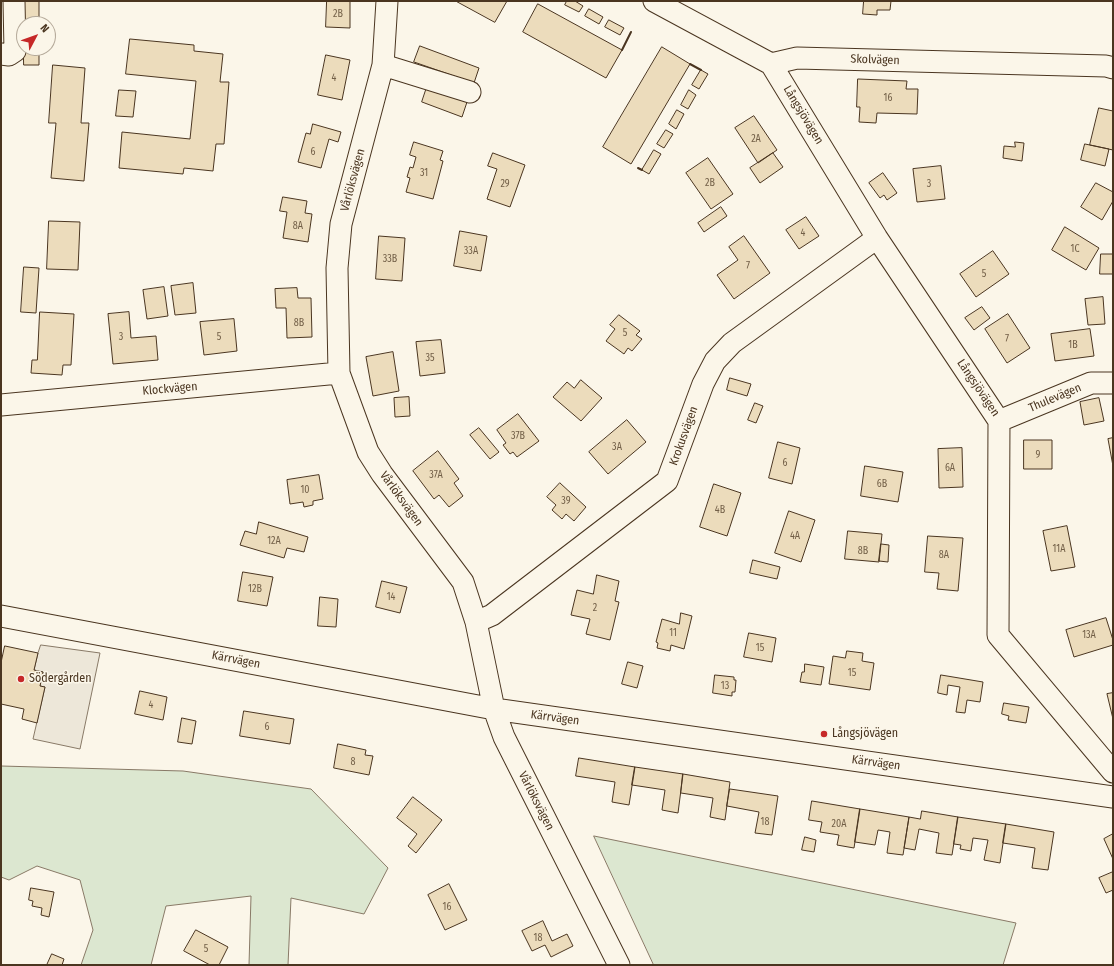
<!DOCTYPE html>
<meta charset="utf-8">
<style>
body{margin:0}
#map{position:relative;width:1114px;height:966px;overflow:hidden;background:#fbf6e9;font-family:"Fira Sans Condensed",sans-serif}
canvas{display:block}
.frame{position:absolute;inset:0;border:2px solid #4a3520;pointer-events:none}
.north{position:absolute;left:16px;top:16px;width:40px;height:40px;box-sizing:border-box;background:#fbf6e9;border:1px solid #b4a999;border-radius:50%;rotate:49deg;font-size:11px;font-weight:700;line-height:16px;text-align:center;color:#4a3520}
.north::after{content:'';display:block;margin:auto;width:14px;height:18px;background:#c62828;clip-path:polygon(50% 0,100% 100%,50% 72%,0 100%)}
</style>
<div id="map">
<canvas width="1114" height="966"></canvas>
<div class="frame"></div>
<div class="north">N</div>
</div>
<script>
const context = document.querySelector('canvas').getContext('2d');
context.lineJoin = 'round';
function fillPath(path, color) {
  context.fillStyle = color;
  context.fill(path, 'evenodd');
}
function trace(path, color, width, dash) {
  context.strokeStyle = color;
  context.lineWidth = width;
  context.lineCap = dash ? 'butt' : 'round';
  context.setLineDash(dash || []);
  context.stroke(path);
}
function write(font, color, halo, rows, align = 'center') {
  context.font = font + ' "Fira Sans Condensed",sans-serif';
  context.lineWidth = 3;
  context.setLineDash([]);
  context.textBaseline = 'middle';
  context.strokeStyle = halo;
  context.fillStyle = color;
  for (const [text, x, y, turn = 0] of rows) {
    context.save();
    context.translate(x, y);
    context.rotate((+turn || 0) * Math.PI / 180);
    context.textAlign = isNaN(turn) ? turn : align;
    if (halo) context.strokeText(text, 0, 0);
    context.fillText(text, 0, 0);
    context.restore();
  }
}
const green = new Path2D(`
 M1,766L183,771L311,789L388,868L364,914L291,898L288,965H249L251,896L166,906L151,965H81L93,930L80,880L37,866L9,880L1,877Z
 M594,836L1016,923L1003,965H654Z`);
const parking = new Path2D(`
 M41,645L100,653L80,749L33,739L45,687L40,686L43,672L34,670L38,653Z`);
const building = new Path2D(`
 M23,1H39V24H24V48H39V65H24Z
 M327,1H350V28L326,27Z
 M456,1H507L495,22Z
 M567,1H575L583,6L579,12L565,5Z
 M864,1H891L890,10H877V15L863,14Z
 M538,4L622,50L606,78L523,32Z
 M589,9L603,17L599,24L585,16Z
 M609,20L624,28L620,35L605,27Z
 M130,39L194,45V51L223,54L220,82H229L224,144H216L213,171L184,168L183,174L119,168L122,132L190,139L196,81L126,74Z
 M420,46L479,68L474,83L414,62Z
 M662,47L690,64L631,164L603,147Z
 M326,55L350,60L342,100L318,95Z
 M53,65L85,68L81,123H89L84,181L51,178L56,123H49Z
 M701,70L708,74L699,89L692,85Z
 M858,79L907,81L906,89H918L917,114L877,113L876,123L859,122L860,107H857Z
 M427,87L467,102L462,117L422,102Z
 M119,90L136,91L133,117L116,116Z
 M689,90L696,95L688,109L681,105Z
 M1099,108L1113,111V150L1090,145Z
 M677,110L684,114L676,129L669,124Z
 M754,116L777,150L758,163L735,128Z
 M313,124L341,132L338,142L329,139L321,168L298,162L306,133L310,134Z
 M666,130L673,134L664,148L657,144Z
 M414,142L443,151L440,160L443,161L433,199L406,192L410,178L407,177L410,167L413,168L416,157L410,155Z
 M1015,142L1024,143L1022,161L1003,158L1004,146L1015,147Z
 M1085,144L1109,149L1105,166L1081,160Z
 M654,150L661,154L649,174L642,170Z
 M493,153L525,165L510,207L487,199L497,169L488,166Z
 M773,153L783,167L760,183L750,168Z
 M708,158L733,194L711,209L686,173Z
 M941,166L945,199L917,202L913,169Z
 M883,173L897,193L887,200L884,195L880,198L869,183Z
 M1096,183L1113,192V201L1102,220L1081,207Z
 M283,197L307,201L305,213L312,214L308,242L283,238L287,212L280,211Z
 M721,207L727,216L704,232L698,223Z
 M806,217L819,236L799,249L786,230Z
 M49,221L80,222L78,270L47,269Z
 M1065,227L1099,248L1086,270L1052,250Z
 M460,231L487,236L481,271L454,266Z
 M379,236L405,238L402,281L376,279Z
 M744,236L770,273L734,299L717,275L738,260L729,247Z
 M993,251L1009,274L976,297L960,274Z
 M1101,254H1113V274H1100Z
 M24,267L39,268L36,313L21,312Z
 M193,283L196,313L175,315L171,286Z
 M164,287L168,316L147,319L143,290Z
 M297,288L298,298H311L312,337L287,338L286,308H276L275,289Z
 M1103,297L1105,324L1088,325L1085,299Z
 M982,307L990,318L974,330L965,318Z
 M40,312L74,314L71,365H63L62,375L31,373L32,360H37Z
 M129,312L131,338L156,336L158,360L113,364L108,314Z
 M1008,314L1030,348L1007,363L985,329Z
 M619,315L640,331L636,335L642,339L632,351L628,348L624,354L606,341L615,329L610,325Z
 M234,319L237,351L204,355L200,322Z
 M1090,329L1094,356L1055,361L1051,334Z
 M441,340L445,373L420,376L416,342Z
 M393,352L399,391L373,396L366,357Z
 M730,378L751,384L747,396L727,390Z
 M581,380L602,398L581,421L553,397L567,382L574,388Z
 M409,397L410,416L395,417L394,398Z
 M1099,398L1104,421L1084,425L1080,402Z
 M755,403L763,406L756,423L748,420Z
 M518,414L539,441L517,457L513,452L510,454L503,445L506,443L497,430Z
 M627,420L646,442L608,474L589,452Z
 M479,428L499,452L490,459L470,435Z
 M1113,438V466L1108,439Z
 M1024,440H1052V469H1024Z
 M778,442L800,448L792,484L769,478Z
 M962,448L963,487L939,488L938,449Z
 M438,451L459,479L454,483L463,496L449,507L439,495L434,499L413,471Z
 M865,466L903,472L898,502L861,496Z
 M319,475L323,499L313,501V505L304,507L303,502L290,504L287,480Z
 M560,483L586,507L574,521L566,514L562,519L552,510L556,505L547,497Z
 M714,484L741,493L727,536L700,527Z
 M789,511L815,520L801,562L775,553Z
 M259,522L308,537L304,552L287,548L284,558L240,545L245,531L256,534Z
 M1067,526L1075,567L1051,571L1043,531Z
 M848,531L882,534L879,562L845,559Z
 M928,536L963,538L958,591L937,589L939,573L925,572Z
 M881,544L889,545L888,562L879,561Z
 M753,560L780,567L777,579L750,573Z
 M243,572L273,577L267,606L238,601Z
 M597,575L619,581L615,601L619,602L610,640L586,634L590,619L571,615L577,590L593,594Z
 M382,581L407,587L400,613L376,607Z
 M320,597L338,599L336,627L318,626Z
 M681,613L692,616L684,649L671,645L670,651L657,648L658,643L656,642L662,619L679,624Z
 M1106,618L1113,640V645L1074,657L1066,630Z
 M749,633L776,638L772,662L744,657Z
 M5,646L38,653L34,670L43,672L40,686L45,687L37,723L22,719L24,709L1,704V663Z
 M847,651L863,653L862,661L874,663L870,690L829,684L833,656L845,658Z
 M628,662L643,666L637,688L622,684Z
 M805,664L824,667L821,685L800,682L802,672H804Z
 M715,675L734,677V680H736L735,692H732V696L713,693Z
 M941,675L983,682L980,702L967,700L965,713L956,712L960,687L948,685L947,695L938,693Z
 M140,691L167,697L163,720L135,714Z
 M1113,693V719L1107,694Z
 M1004,703L1029,707L1026,723L1008,720L1009,716L1002,714Z
 M244,711L294,719L290,744L240,736Z
 M182,718L196,721L192,744L178,742Z
 M338,744L366,750L365,755L373,756L369,775L334,768Z
 M579,758L635,767L629,805L612,802L615,782L576,776Z
 M635,767L683,774L678,813L662,810L665,790L632,785Z
 M683,774L730,782L725,820L710,817L713,798L681,793Z
 M730,789L778,796L772,835L755,833L759,812L727,806Z
 M413,797L442,820L416,853L408,846L417,834L397,818Z
 M812,801L860,809L854,848L837,845L839,835L820,832L822,822L809,820Z
 M860,809L909,817L903,855L887,853L890,832L878,830L875,845L855,842Z
 M922,811L958,817L952,855L936,853L939,833L919,829L915,850L904,848L909,817L920,819Z
 M958,817L1006,824L1000,863L984,860L988,840L973,838L971,851L960,849L961,845L954,844Z
 M1006,824L1054,832L1048,870L1032,868L1035,848L1003,843Z
 M1113,834V859L1104,839Z
 M805,837L816,840L814,852L802,850Z
 M1113,872V890L1106,893L1099,878Z
 M449,884L467,920L445,930L428,895Z
 M31,888L54,892L49,917L41,915L42,908L32,906L33,901L29,900Z
 M543,921L552,941L567,934L573,946L551,957L545,945L532,951L522,931Z
 M196,930L228,947L219,965H210L184,951Z
 M52,954L64,959L62,965H47Z`);
const minor = new Path2D(`
 M387,1L383,65L341,224L337,268L339,373L368,452L382,474L463,582L476,622L494,709L504,737L619,965
 M654,1L771,64L797,58L1106,66L1113,68
 M1,54L9,55L15,51L14,1
 M771,64L877,238L999,421L998,635L1113,772
 M383,65L470,92
 M1,405L339,373
 M999,421L1091,383H1113
 M1,616L494,709L1113,797
 M476,622L492,615L667,481L703,384L715,361L732,343L877,238`);
const wall = new Path2D(`
 M622,50L631,32
 M690,64L701,70
 M638,168L642,170`);
const markers = [
 [21,679,4,"#c62828"],
 [824,734,4,"#c62828"]
];
const numberNames = [
 ["2B",338,14],
 ["4",334,78],
 ["16",888,98],
 ["2A",756,139],
 ["6",313,152],
 ["31",424,173],
 ["2B",710,183],
 ["29",505,184],
 ["3",929,184],
 ["8A",298,226],
 ["4",803,233],
 ["1C",1075,249],
 ["33A",471,251],
 ["33B",390,259],
 ["7",748,266],
 ["5",984,274],
 ["8B",299,323],
 ["5",625,333],
 ["3",121,337],
 ["5",219,337],
 ["7",1007,339],
 ["1B",1073,345],
 ["35",430,358],
 ["37B",518,436],
 ["3A",617,447],
 ["9",1038,455],
 ["6",785,463],
 ["6A",950,468],
 ["37A",436,475],
 ["6B",882,484],
 ["10",305,490],
 ["39",566,501],
 ["4B",720,510],
 ["4A",795,536],
 ["12A",274,541],
 ["11A",1059,549],
 ["8B",863,551],
 ["8A",944,555],
 ["12B",255,589],
 ["14",391,597],
 ["2",595,608],
 ["11",673,633],
 ["13A",1089,635],
 ["15",760,648],
 ["15",852,673],
 ["13",725,686],
 ["4",151,705],
 ["6",267,727],
 ["8",353,762],
 ["18",765,822],
 ["20A",839,824],
 ["16",447,907],
 ["18",538,938],
 ["5",206,949]
];
const streetNames = [
 ["Skolvägen",875,60,2],
 ["Långsjövägen",803,115,59],
 ["Vårlöksvägen",353,180,-75],
 ["Långsjövägen",978,388,56],
 ["Klockvägen",170,389,-5],
 ["Thulevägen",1055,398,-23],
 ["Krokusvägen",684,436,-70],
 ["Vårlöksvägen",401,499,54],
 ["Kärrvägen",236,660,11],
 ["Kärrvägen",555,718,8],
 ["Kärrvägen",876,763,8],
 ["Vårlöksvägen",536,801,63]
];
const poiNames = [
 ["Södergården",29,679],
 ["Långsjövägen",832,734]
];
fillPath(green, '#dce7d0');
trace(green, '#887966', 1);
fillPath(parking, '#ede7d9');
trace(parking, '#887966', 1);
fillPath(building, '#ecdcbc');
trace(building, '#4a3520', 1);
trace(minor, '#4a3520', 23);
trace(minor, '#fbf6e9', 21);
trace(wall, '#4a3520', 2);
for (const [x, y, r, color] of markers) {
  const dot = new Path2D();
  dot.arc(x, y, r, 0, 2 * Math.PI);
  context.fillStyle = color;
  context.fill(dot);
  trace(dot, '#fbf6e9', 1.5);
}
write('10px', '#725f47', null, numberNames);
write('12px', '#4a3520', '#fbf6e9', streetNames);
write('12px', '#4a3520', '#fbf6e9', poiNames, 'left');
</script>
